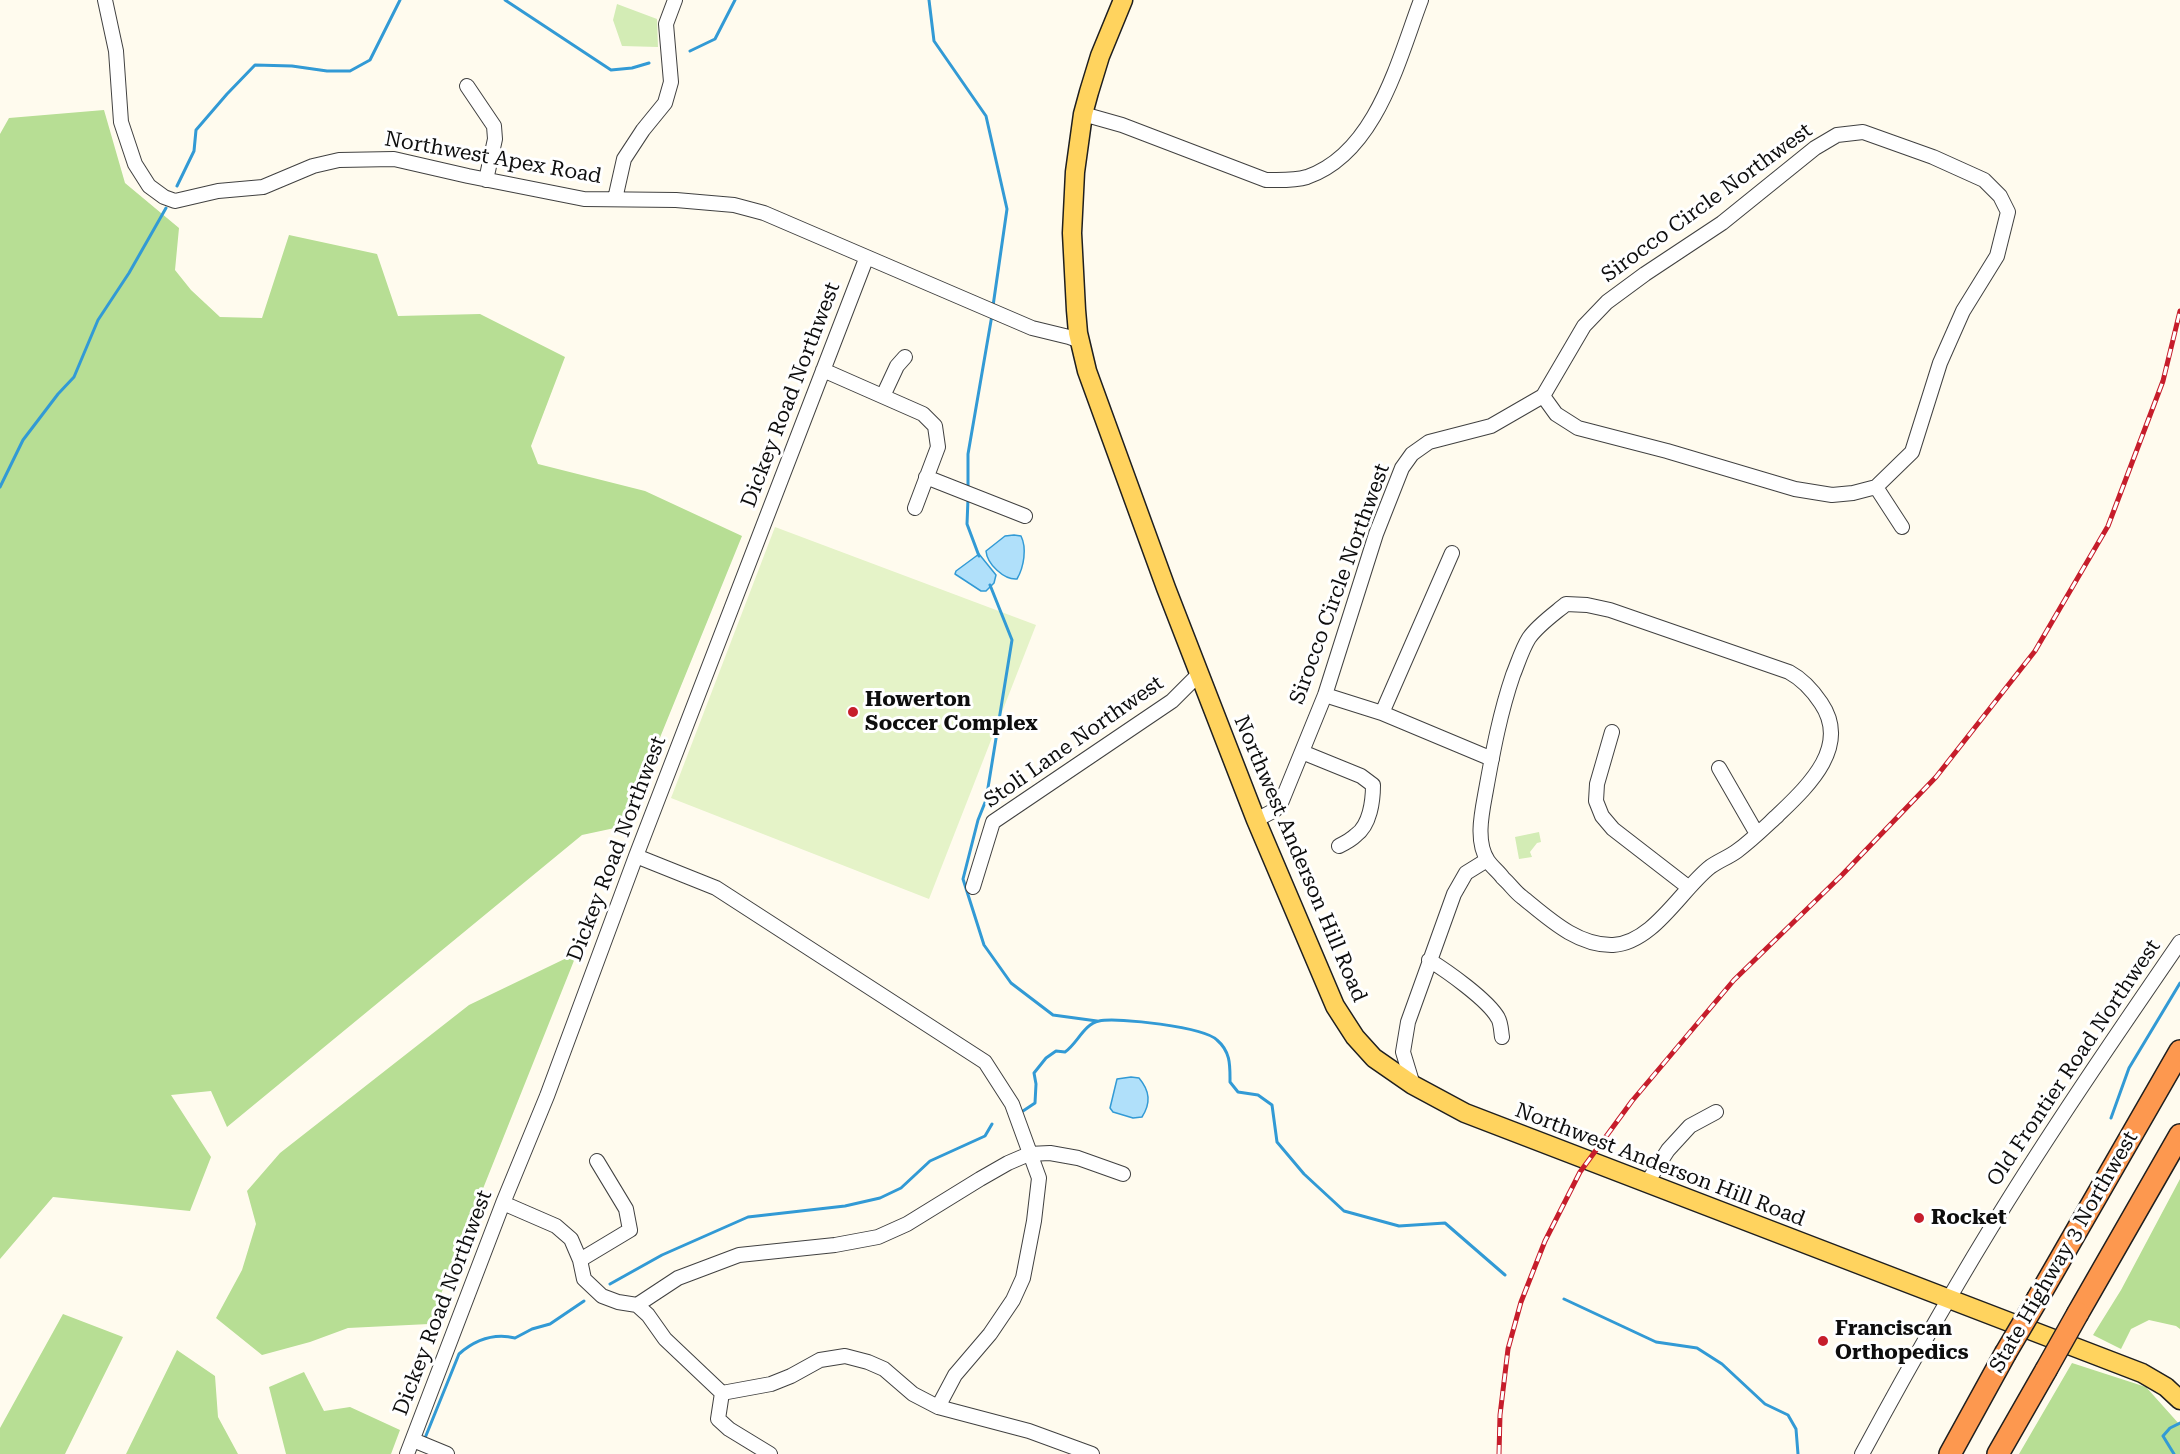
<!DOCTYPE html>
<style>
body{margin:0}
canvas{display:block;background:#fffbee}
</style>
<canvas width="2180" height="1454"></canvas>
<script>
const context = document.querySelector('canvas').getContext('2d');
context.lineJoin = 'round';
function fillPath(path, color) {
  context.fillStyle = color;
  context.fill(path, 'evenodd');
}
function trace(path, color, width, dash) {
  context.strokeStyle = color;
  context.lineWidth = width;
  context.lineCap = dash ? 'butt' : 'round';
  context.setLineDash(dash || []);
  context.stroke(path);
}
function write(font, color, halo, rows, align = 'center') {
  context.font = font + ' "Roboto Serif",serif';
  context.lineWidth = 6;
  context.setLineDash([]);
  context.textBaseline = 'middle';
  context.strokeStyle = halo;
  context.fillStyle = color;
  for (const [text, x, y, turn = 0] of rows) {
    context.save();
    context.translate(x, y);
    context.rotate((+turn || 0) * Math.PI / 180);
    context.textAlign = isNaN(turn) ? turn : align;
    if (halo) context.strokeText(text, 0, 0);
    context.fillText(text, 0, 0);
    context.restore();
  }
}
const green = new Path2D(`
 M617,4L657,19L658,47L622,46L613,20Z
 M1539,832L1541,842L1537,843L1530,852L1532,857L1519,859L1515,837Z`);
const forest = new Path2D(`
 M104,110L125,183L179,228L175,270L191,290L220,317L262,318L289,235L377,254L398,316L480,314L565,357L531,446L538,464L645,491L742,536L624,826L582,835L227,1127L211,1091L171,1095L211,1157L190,1211L53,1197L0,1259V134L9,118Z
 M577,953L429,1324L348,1328L310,1342L262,1355L216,1318L242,1270L256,1224L247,1191L280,1153L469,1005Z
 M2180,1179V1329L2176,1326L2149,1320L2131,1329L2121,1349L2093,1335L2121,1290Z
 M63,1314L123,1337L65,1454H0V1428Z
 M177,1350L215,1376L218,1417L238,1454H126Z
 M2072,1363L2146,1387L2180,1425V1454H2019Z
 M304,1372L324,1411L350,1407L400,1430L391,1454H286L269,1387Z`);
const pitch = new Path2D(`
 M775,527L1036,625L929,899L671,798Z`);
const water = new Path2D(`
 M1014,535L1021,536C1027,548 1024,567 1017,579C1004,580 987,564 986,551L1005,536Z
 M979,554L996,575L994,583L986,591H981L955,574L956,571Z
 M1131,1077L1139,1078C1150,1091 1151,1103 1142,1117L1133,1118L1113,1112L1110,1108L1117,1079Z`);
const stream = new Path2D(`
 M505,0L611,70L632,68L649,63
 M929,0L934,41L986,116L1007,209L993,306
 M690,51L715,39L735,0
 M177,186L194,151L196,130L227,94L255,65L292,66L327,71H350L370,60L400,0
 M0,487L23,440L58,394L74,377L98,320L129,273L166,208
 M968,489V454L992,315
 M968,499L967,524L979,556
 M990,585L1012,640L986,800L978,820L963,879L984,945L1011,983L1053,1015L1097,1021
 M1023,1111L1035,1103L1036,1084L1034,1073L1046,1058L1056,1051L1065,1052C1077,1044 1084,1024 1099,1021C1118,1017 1204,1027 1217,1040C1231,1052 1230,1066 1230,1082L1238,1092L1258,1095L1272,1105L1277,1142L1304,1174L1344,1211L1399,1226L1445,1223L1505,1275
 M2111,1118L2129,1068L2180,983
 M610,1284L662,1255L748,1217L845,1206L880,1198L901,1188L930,1161L985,1136L992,1124
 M1564,1299L1656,1342L1697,1348L1722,1364L1765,1404L1788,1415L1796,1429L1798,1454
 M425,1438L459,1354C475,1340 494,1333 515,1338L532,1329L550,1324L584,1301
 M2174,1454L2163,1436L2170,1428L2180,1423`);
const minor = new Path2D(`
 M105,0L116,51L121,122L135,164L149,186L164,197L175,201L218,191L263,187L313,166L339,160L394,159L468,176L584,199L676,200L734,205L764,213L1032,328L1069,337L1080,341
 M467,86L494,126L495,139L486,180
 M1083,114L1122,125L1266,180C1279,180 1294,181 1307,177C1376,153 1398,61 1421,0
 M615,199L624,159L643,130L665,103L671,82L666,24L675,0
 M823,370L923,414L935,426L938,447L915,508
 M883,396L897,366L905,357
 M926,477L1025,516
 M1876,487L1902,527
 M1566,604L1587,605L1610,610L1789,672C1802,679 1813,691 1821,703C1851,747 1807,787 1778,815C1765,827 1752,840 1737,851C1729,857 1718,861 1710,867C1681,890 1653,943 1613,945C1577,946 1548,918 1522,897C1515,892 1510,884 1503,878C1499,872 1492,867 1488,861C1475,841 1482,812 1486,790C1493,751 1500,713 1513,675C1518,663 1522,649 1529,638C1538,625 1554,614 1566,604Z
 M1325,695L1382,713L1492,759
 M1382,713L1452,553
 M1612,732L1597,784L1596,801L1602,816L1613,829L1688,887
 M1302,752L1361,776L1373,785C1373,801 1370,825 1356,835C1351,840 1345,843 1339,846
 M1719,768L1757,834
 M1256,820L1275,810L1281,803L1325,695L1376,534L1402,468L1412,454L1429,442L1491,426L1543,396L1584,326L1607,302L1645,274L1722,223L1815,148L1837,135L1863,132L1933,157L1984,180L2000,196L2008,212L1997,256L1963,311L1940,363L1912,452L1876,487L1853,493L1832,495L1795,489L1667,451L1578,428L1556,414L1543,396
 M636,856L716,888L985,1062L1012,1104L1039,1178L1034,1221L1023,1278L1013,1300L990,1334L955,1375L938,1407
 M973,887L993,822L1172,701L1200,673
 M1429,960C1447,971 1488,1000 1498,1018C1501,1023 1501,1031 1502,1037
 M1413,1085L1403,1052L1408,1022L1454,894L1466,873L1487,860
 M1646,1184L1668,1150L1690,1126L1716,1112
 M503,1203L556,1226L571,1239L580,1260L584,1279L602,1296L618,1302L637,1305L648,1315L665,1339L722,1393L771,1384L791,1376L820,1360L845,1356L868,1362L884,1369L913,1394L938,1407L1029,1431L1092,1454
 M580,1260L630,1230L626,1209L597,1161
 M637,1305L678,1278L739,1255L835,1245L878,1237L907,1224L980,1179L1008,1163L1029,1154L1050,1153L1078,1158L1123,1174
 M722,1393L718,1419L729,1429L770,1454
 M413,1440L447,1454
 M407,1454L503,1203L547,1096L636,856L866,259
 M1862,1454C1908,1369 1955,1285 2007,1202C2062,1114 2121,1028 2180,942`);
const major = new Path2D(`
 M1123,0L1100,56L1089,92L1083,114L1075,172L1072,233L1076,310L1078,333L1087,371L1166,588L1256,820L1335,1006L1355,1037L1374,1058L1413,1085L1465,1113L2142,1373L2166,1387L2180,1400`);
const highway = new Path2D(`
 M2038,1298L2180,1051
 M2078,1313L2180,1135
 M1950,1454L2005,1354
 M1998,1454L2046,1370`);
const rail = new Path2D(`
 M1499,1454L1500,1415L1508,1349L1521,1302L1545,1241L1580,1172L1632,1101L1734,980L1841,876L1936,777L2035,651L2108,526L2163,381L2180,311`);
const highwayBridge = new Path2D(`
 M2005,1354L2038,1298
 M2046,1370L2078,1313`);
const markers = [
 [853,712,6,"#c61d2b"],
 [1919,1218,6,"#c61d2b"],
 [1823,1341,6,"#c61d2b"]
];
const streetNames = [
 ["Northwest Apex Road",493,158,10],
 ["Sirocco Circle Northwest",1707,203,-36],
 ["Dickey Road Northwest",791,395,-69],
 ["Sirocco Circle Northwest",1340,584,-70],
 ["Stoli Lane Northwest",1074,742,-35],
 ["Dickey Road Northwest",617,849,-69],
 ["Northwest Anderson Hill Road",1300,859,67],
 ["Old Frontier Road Northwest",2074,1063,-56],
 ["Northwest Anderson Hill Road",1660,1165,21],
 ["State Highway 3 Northwest",2064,1252,-60],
 ["Dickey Road Northwest",443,1303,-69]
];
const poiNames = [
 ["Howerton",865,700],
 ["Soccer Complex",865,724],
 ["Rocket",1931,1218],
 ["Franciscan",1835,1329],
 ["Orthopedics",1835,1353]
];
fillPath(green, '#d3ecb5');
fillPath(forest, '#b7de94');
fillPath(pitch, '#e5f3c8');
fillPath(water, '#b0e0fa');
trace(water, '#329ad5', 1.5);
trace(stream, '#329ad5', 3);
trace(minor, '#414141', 16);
trace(major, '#1f1f1f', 21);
trace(highway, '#1f1f1f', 24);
trace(minor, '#fff', 14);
trace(major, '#ffd35e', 18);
trace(highway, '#fd984f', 21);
trace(rail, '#c61d2b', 5);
trace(rail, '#fff', 3, [9]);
trace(highwayBridge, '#1f1f1f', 24, []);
trace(highwayBridge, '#fd984f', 21);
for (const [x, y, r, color] of markers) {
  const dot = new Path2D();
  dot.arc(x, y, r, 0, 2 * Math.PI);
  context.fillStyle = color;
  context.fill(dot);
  trace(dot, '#fff', 2);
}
write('21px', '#0e0e0e', '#fff', streetNames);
write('bold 21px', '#0e0e0e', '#fff', poiNames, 'left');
</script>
